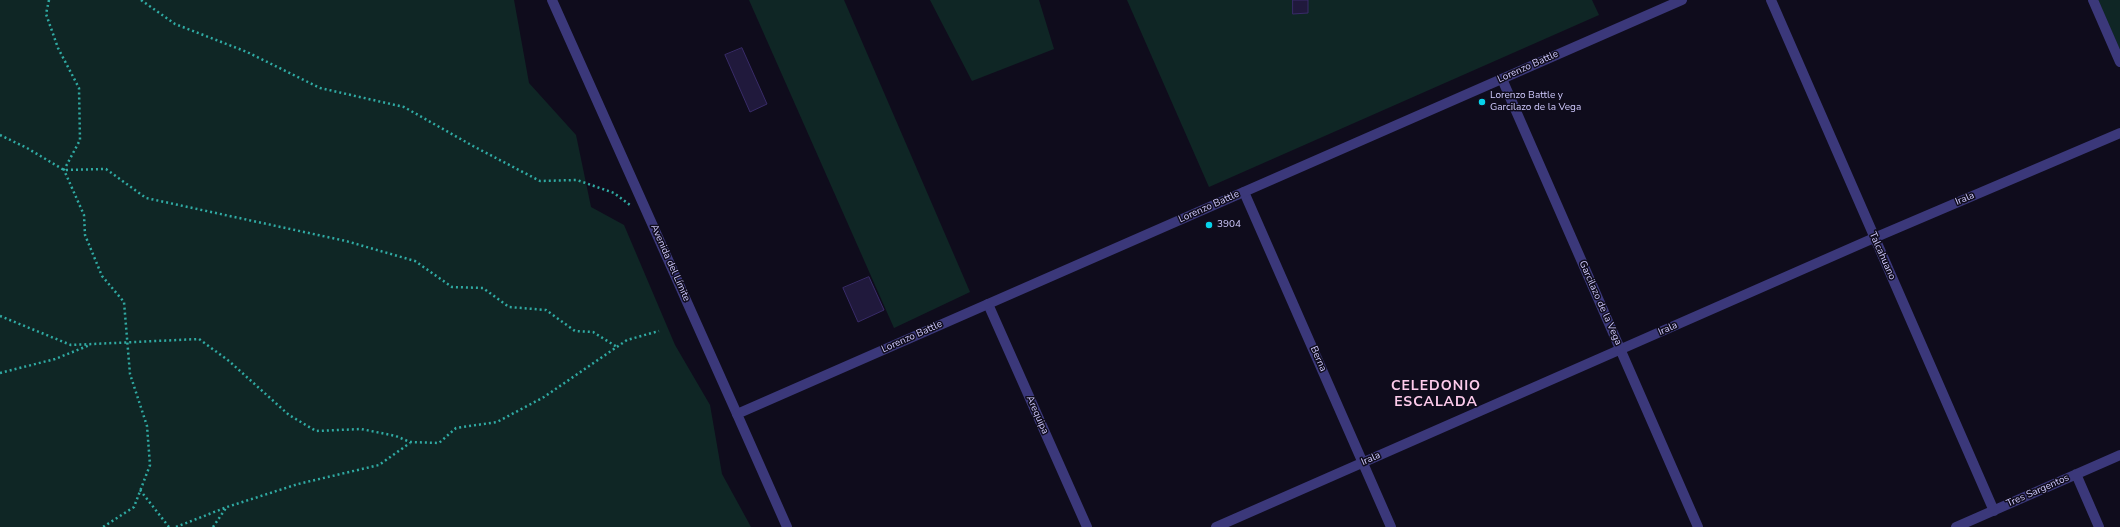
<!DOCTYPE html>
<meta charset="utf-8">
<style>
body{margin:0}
canvas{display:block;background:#0f0c1c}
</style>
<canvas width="2120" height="527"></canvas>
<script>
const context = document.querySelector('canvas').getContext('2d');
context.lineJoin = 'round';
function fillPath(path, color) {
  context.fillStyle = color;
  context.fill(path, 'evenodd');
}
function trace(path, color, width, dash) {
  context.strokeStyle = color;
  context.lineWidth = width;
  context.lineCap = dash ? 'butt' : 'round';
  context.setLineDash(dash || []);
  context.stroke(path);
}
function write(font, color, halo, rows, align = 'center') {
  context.font = font + ' "Nunito Sans",sans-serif';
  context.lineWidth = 3;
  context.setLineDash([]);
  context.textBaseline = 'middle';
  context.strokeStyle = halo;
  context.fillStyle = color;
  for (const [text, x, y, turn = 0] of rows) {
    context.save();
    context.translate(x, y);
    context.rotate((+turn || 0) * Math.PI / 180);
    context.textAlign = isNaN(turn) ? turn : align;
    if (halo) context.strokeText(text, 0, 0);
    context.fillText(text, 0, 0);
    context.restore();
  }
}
const green = new Path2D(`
 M0,0H514L529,83L576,135L591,207L624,225L675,345L710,405L722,474L751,527H0Z
 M749,0H844L970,292L894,328Z
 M930,0H1039L1054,49L972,81Z
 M1127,0H1592L1599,15L1209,187Z
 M2098,0H2120V50Z`);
const building = new Path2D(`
 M1293,0H1308V13L1293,14Z
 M742,48L767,104L750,112L725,55Z
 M869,277L884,310L858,322L843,288Z`);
const path = new Path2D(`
 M49,0L46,14L58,48L79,88L80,140L64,170L84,215L85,235L102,276L124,302L130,374L147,426L150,465L134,507L103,527
 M141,0L175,24L247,52L320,88L404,107L473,146L540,181L577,180L614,193L630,205
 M0,135L27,148L64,170L106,169L146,198L346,241L415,261L452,287L483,288L509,307L546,310L575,331L593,332L617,347
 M0,316L71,345L199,339L229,361L289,415L316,431L361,429L396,436L410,442L439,443L456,428L497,422L544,397L627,340L659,331
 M0,373L55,359L90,345
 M140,490L169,527
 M176,527L227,507L298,484L379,465L410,443
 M213,527L226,508`);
const minor = new Path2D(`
 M552,0L737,414
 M1771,0L1994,511
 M1502,79L1698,527
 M1244,192L1391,527
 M988,304L1087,527
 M2076,474L2099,527
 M1216,527L1874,238L2120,133
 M1956,527L2120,455`);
const tertiary = new Path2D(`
 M2093,0L2120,62
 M787,527L737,414L1682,0`);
const markers = [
 [1482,102,4,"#07d3eb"],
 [1209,225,4,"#07d3eb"]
];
const streetNames = [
 ["Lorenzo Battle",1528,67,-24],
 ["Irala",1965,199,-23],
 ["Lorenzo Battle",1209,207,-24],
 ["Talcahuano",1882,256,66],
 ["Avenida del Límite",670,263,66],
 ["Garcilazo de la Vega",1600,303,66],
 ["Irala",1668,329,-24],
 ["Lorenzo Battle",912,337,-24],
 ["Berna",1318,359,66],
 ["Arequipa",1037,415,66],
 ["Irala",1371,459,-24],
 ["Tres Sargentos",2038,491,-24]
];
const poiNames = [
 ["Lorenzo Battle y",1490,96],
 ["Garcilazo de la Vega",1490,108],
 ["3904",1217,225]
];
const districtNames = [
 ["CELEDONIO",1436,387],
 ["ESCALADA",1436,403]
];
fillPath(green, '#0f2625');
fillPath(building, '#20193c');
trace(building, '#382b68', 1);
trace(path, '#30aaa3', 2.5, [2, 3]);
trace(minor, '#3b387a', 10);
trace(tertiary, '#3b387a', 10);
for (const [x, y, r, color] of markers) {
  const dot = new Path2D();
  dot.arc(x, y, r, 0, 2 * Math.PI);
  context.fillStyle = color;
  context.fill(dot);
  trace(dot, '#0f0c1c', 1.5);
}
write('10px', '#cfc9fd', '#0f0c1c', streetNames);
write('10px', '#cfc9fd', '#0f0c1c', poiNames, 'left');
context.letterSpacing = '1px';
write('bold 14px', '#fdcbeb', '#0f0c1c', districtNames);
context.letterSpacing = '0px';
</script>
